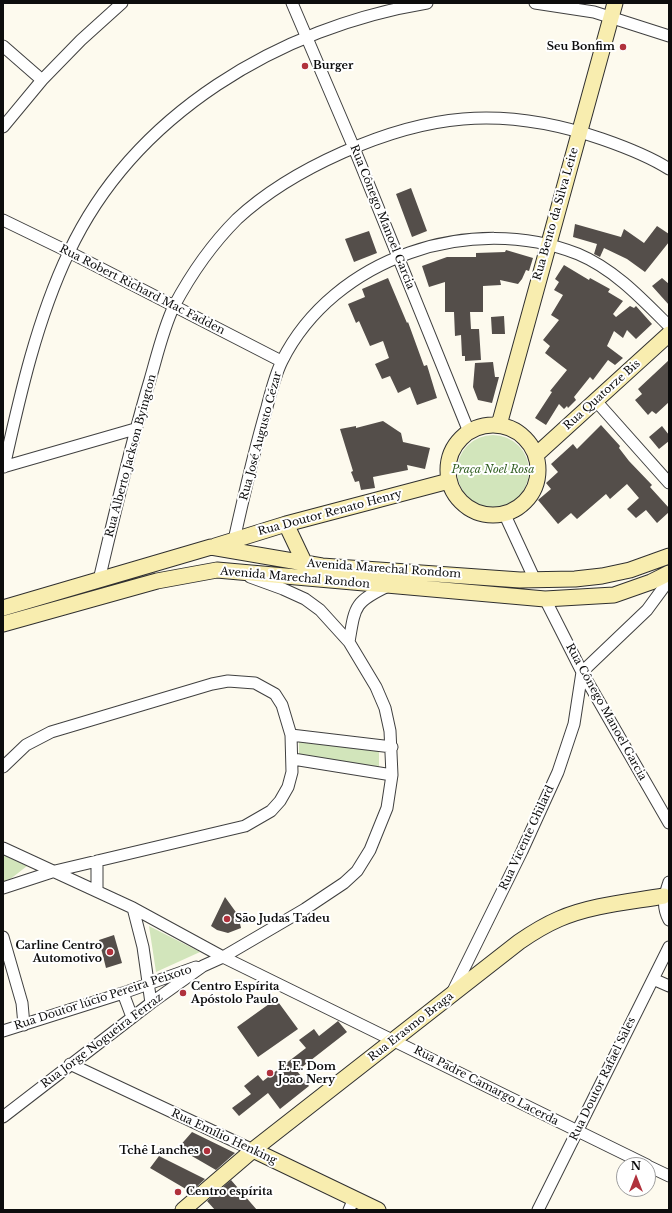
<!DOCTYPE html>
<meta charset="utf-8">
<style>
body{margin:0}
#map{position:relative;width:672px;height:1213px;overflow:hidden;background:#fdfaee;font-family:"Libre Baskerville",serif}
canvas{display:block}
.frame{position:absolute;inset:0;border:4px solid #0d0d0d;pointer-events:none}
.north{position:absolute;left:616px;top:1157px;width:40px;height:40px;box-sizing:border-box;background:#fff;border:1px solid #9e9e9e;border-radius:50%;rotate:0deg;font-size:11px;font-weight:700;line-height:16px;text-align:center;color:#0d0d0d}
.north::after{content:'';display:block;margin:auto;width:14px;height:18px;background:#b0313c;clip-path:polygon(50% 0,100% 100%,50% 72%,0 100%)}
</style>
<div id="map">
<canvas width="672" height="1213"></canvas>
<div class="frame"></div>
<div class="north">N</div>
</div>
<script>
const context = document.querySelector('canvas').getContext('2d');
context.lineJoin = 'round';
function fillPath(path, color) {
  context.fillStyle = color;
  context.fill(path, 'evenodd');
}
function trace(path, color, width, dash) {
  context.strokeStyle = color;
  context.lineWidth = width;
  context.lineCap = dash ? 'butt' : 'round';
  context.setLineDash(dash || []);
  context.stroke(path);
}
function write(font, color, halo, rows, align = 'center') {
  context.font = font + ' "Libre Baskerville",serif';
  context.lineWidth = 4;
  context.setLineDash([]);
  context.textBaseline = 'middle';
  context.strokeStyle = halo;
  context.fillStyle = color;
  for (const [text, x, y, turn = 0] of rows) {
    context.save();
    context.translate(x, y);
    context.rotate((+turn || 0) * Math.PI / 180);
    context.textAlign = isNaN(turn) ? turn : align;
    if (halo) context.strokeText(text, 0, 0);
    context.fillText(text, 0, 0);
    context.restore();
  }
}
const green = new Path2D(`
 M457 471a36 36 0 1 1 72 0a36 36 0 1 1-72 0Z
 M299,737L379,747V769L299,757Z
 M3,855L27,866L4,884L3,883Z
 M149,926L200,952L156,972Z`);
const building = new Path2D(`
 M411,188L427,231L412,237L396,194Z
 M575,224L621,237L624,229L644,243L657,226L669,234V242L645,272L627,259L604,248L600,257L594,254L597,244L573,237Z
 M369,231L377,253L354,262L345,239Z
 M506,250L533,258L529,271L526,270L522,279L518,284L500,280L501,285L483,286V312H470L471,329H479L481,360L465,361V356H462L461,335L455,336L454,312H445V282L429,287L422,266L447,257H476V253L505,252Z
 M564,265L589,280L590,278L610,289L608,292L623,301L613,314L616,317L630,306L634,308L636,306L652,324L636,339L627,330L623,338L614,331L607,346L623,358L615,365L608,360L593,380L590,377L574,397L576,400L568,408L567,406L564,409L559,404L546,425L535,418L552,392L550,391L567,370L545,353L550,346L543,340L559,320L551,315L563,295L554,290L559,282L555,279Z
 M388,278L407,323L408,322L424,366L427,365L437,398L417,405L410,387L398,393L390,376L382,379L375,364L389,358L383,341L370,346L359,321L356,323L348,304L365,297L362,289Z
 M662,278L669,284V305L652,286Z
 M504,316L505,334H492L491,317Z
 M669,360V402L656,414L652,411L648,415L635,400L642,394L638,389Z
 M493,362L495,377H499L492,403L478,400L473,387L475,363Z
 M383,421L401,433L403,442L430,448L425,469L407,465L408,470L373,477L375,488L361,490L359,481L355,482L351,472L353,471L340,429L356,426V428Z
 M601,425L620,446L619,448L629,461L652,485L650,487L669,508V512L657,523L646,510L636,518L627,509L639,498L627,484L610,499L606,494L577,519L571,513L558,524L538,500L551,489L546,483L558,472L551,464L573,444L577,449Z
 M662,426L669,435V441L659,449L649,437Z
 M225,897L238,915L241,928L228,933L217,930L211,926Z
 M114,935L122,963L106,968L99,940Z
 M276,999L298,1029L258,1057L237,1027Z
 M338,1021L347,1032L297,1071L309,1086L280,1109L268,1093L239,1116L232,1108L251,1094L244,1086L258,1075L263,1081L306,1048L299,1040L314,1029L319,1036Z
 M192,1132L235,1153L216,1170L178,1148Z
 M159,1156L205,1179L191,1192L150,1168Z
 M231,1180L257,1210H215L207,1201Z`);
const street = new Path2D(`
 M292,3L354,148L469,432
 M535,3L594,12L669,36
 M3,46L42,80
 M3,127L42,80L81,40L122,3
 M3,220L69,252L281,361
 M596,401L669,483
 M3,467L135,429
 M4,467C20,395 37,319 69,252C134,114 280,27 427,3
 M504,513L535,580
 M234,540C244,495 254,451 267,407C271,392 275,375 282,361C334,257 472,212 578,254C614,269 642,299 669,326
 M99,580C115,513 130,446 150,380C157,356 163,329 174,306C190,276 213,243 237,219C291,169 389,125 463,119C510,115 558,124 602,139C625,147 649,156 669,169
 M545,599L582,672L669,823
 M349,642C355,606 354,602 388,586
 M291,735L392,747
 M293,759L392,775
 M3,767L26,745L51,732L212,684L228,681L255,683L275,694L282,705L291,735L292,772L288,787L280,801L271,811L245,826L55,871L3,888
 M3,848L133,908L223,957L647,1165
 M97,861V891
 M669,882C664,896 662,907 669,920
 M133,908L143,947L151,1003
 M3,937L22,1003L24,1025
 M653,979L669,986
 M123,993L132,1017
 M452,993L522,851L558,772L574,724L582,672L647,610L669,580
 M3,1031L123,993L196,967
 M70,1064L253,1150
 M3,1117L151,1003L203,966L223,957L305,909L344,883L357,871L370,850L387,808L392,775L390,731L385,708L376,687L349,642L320,610L305,599L283,589L250,577
 M648,1166L669,1176
 M349,1210L354,1198
 M538,1210L669,947`);
const secondary = new Path2D(`
 M499,425L615,3
 M448 470a45 45 0 1 1 90 0a45 45 0 1 1-90 0Z
 M536,455L669,334
 M286,524L305,564
 M215,546L286,524L449,481
 M3,608L211,547L322,566L520,580L575,579L602,576L630,570L669,556
 M3,624L157,581L217,570L545,599L614,595L651,582L669,573
 M253,1150L378,1210
 M183,1210L253,1150L519,942C532,933 545,925 559,919C591,905 629,902 664,896`);
const markers = [
 [623,47,4,"#b0313c"],
 [305,66,4,"#b0313c"],
 [227,919,4,"#b0313c"],
 [110,952,4,"#b0313c"],
 [183,993,4,"#b0313c"],
 [270,1073,4,"#b0313c"],
 [207,1151,4,"#b0313c"],
 [178,1192,4,"#b0313c"]
];
const poiNames = [
 ["Seu Bonfim",615,47,"right"],
 ["Burger",313,66],
 ["São Judas Tadeu",235,919],
 ["Carline Centro",102,946,"right"],
 ["Automotivo",102,959,"right"],
 ["Centro Espírita",191,987],
 ["Apóstolo Paulo",191,1000],
 ["E. E. Dom",278,1067],
 ["Joao Nery",278,1080],
 ["Tchê Lanches",199,1151,"right"],
 ["Centro espírita",186,1192]
];
const streetNames = [
 ["Rua Bento da Silva Leite",556,214,-74],
 ["Rua Cônego Manoel Garcia",382,217,68],
 ["Rua Robert Richard Mac Fadden",142,290,27],
 ["Rua Quatorze Bis",602,395,-42],
 ["Rua José Augusto Cézar",261,436,-75],
 ["Rua Alberto Jackson Byington",131,456,-75],
 ["Rua Doutor Renato Henry",330,513,-15],
 ["Avenida Marechal Rondom",384,569,4],
 ["Avenida Marechal Rondon",295,578,5],
 ["Rua Cônego Manoel Garcia",606,712,61],
 ["Rua Vicente Ghilard",527,838,-65],
 ["Rua Doutor lúcio Pereira Peixoto",103,998,-18],
 ["Rua Erasmo Braga",411,1027,-38],
 ["Rua Jorge Nogueira Ferraz",102,1041,-37],
 ["Rua Doutor Rafael Sales",603,1079,-64],
 ["Rua Padre Camargo Lacerda",486,1086,27],
 ["Rua Emílio Henking",224,1137,25]
];
const parkNames = [
 ["Praça Noel Rosa",493,470]
];
fillPath(green, '#d2e5bb');
fillPath(building, '#544e4a');
trace(street, '#404040', 13);
trace(secondary, '#2f2f2f', 17);
trace(street, '#fff', 11);
trace(secondary, '#f8edaf', 15);
for (const [x, y, r, color] of markers) {
  const dot = new Path2D();
  dot.arc(x, y, r, 0, 2 * Math.PI);
  context.fillStyle = color;
  context.fill(dot);
  trace(dot, '#fff', 1.5);
}
write('bold 11px', '#0d0d0d', '#fff', poiNames, 'left');
write('11px', '#0d0d0d', '#fff', streetNames);
write('italic 11px', '#325f23', '#fff', parkNames);
</script>
